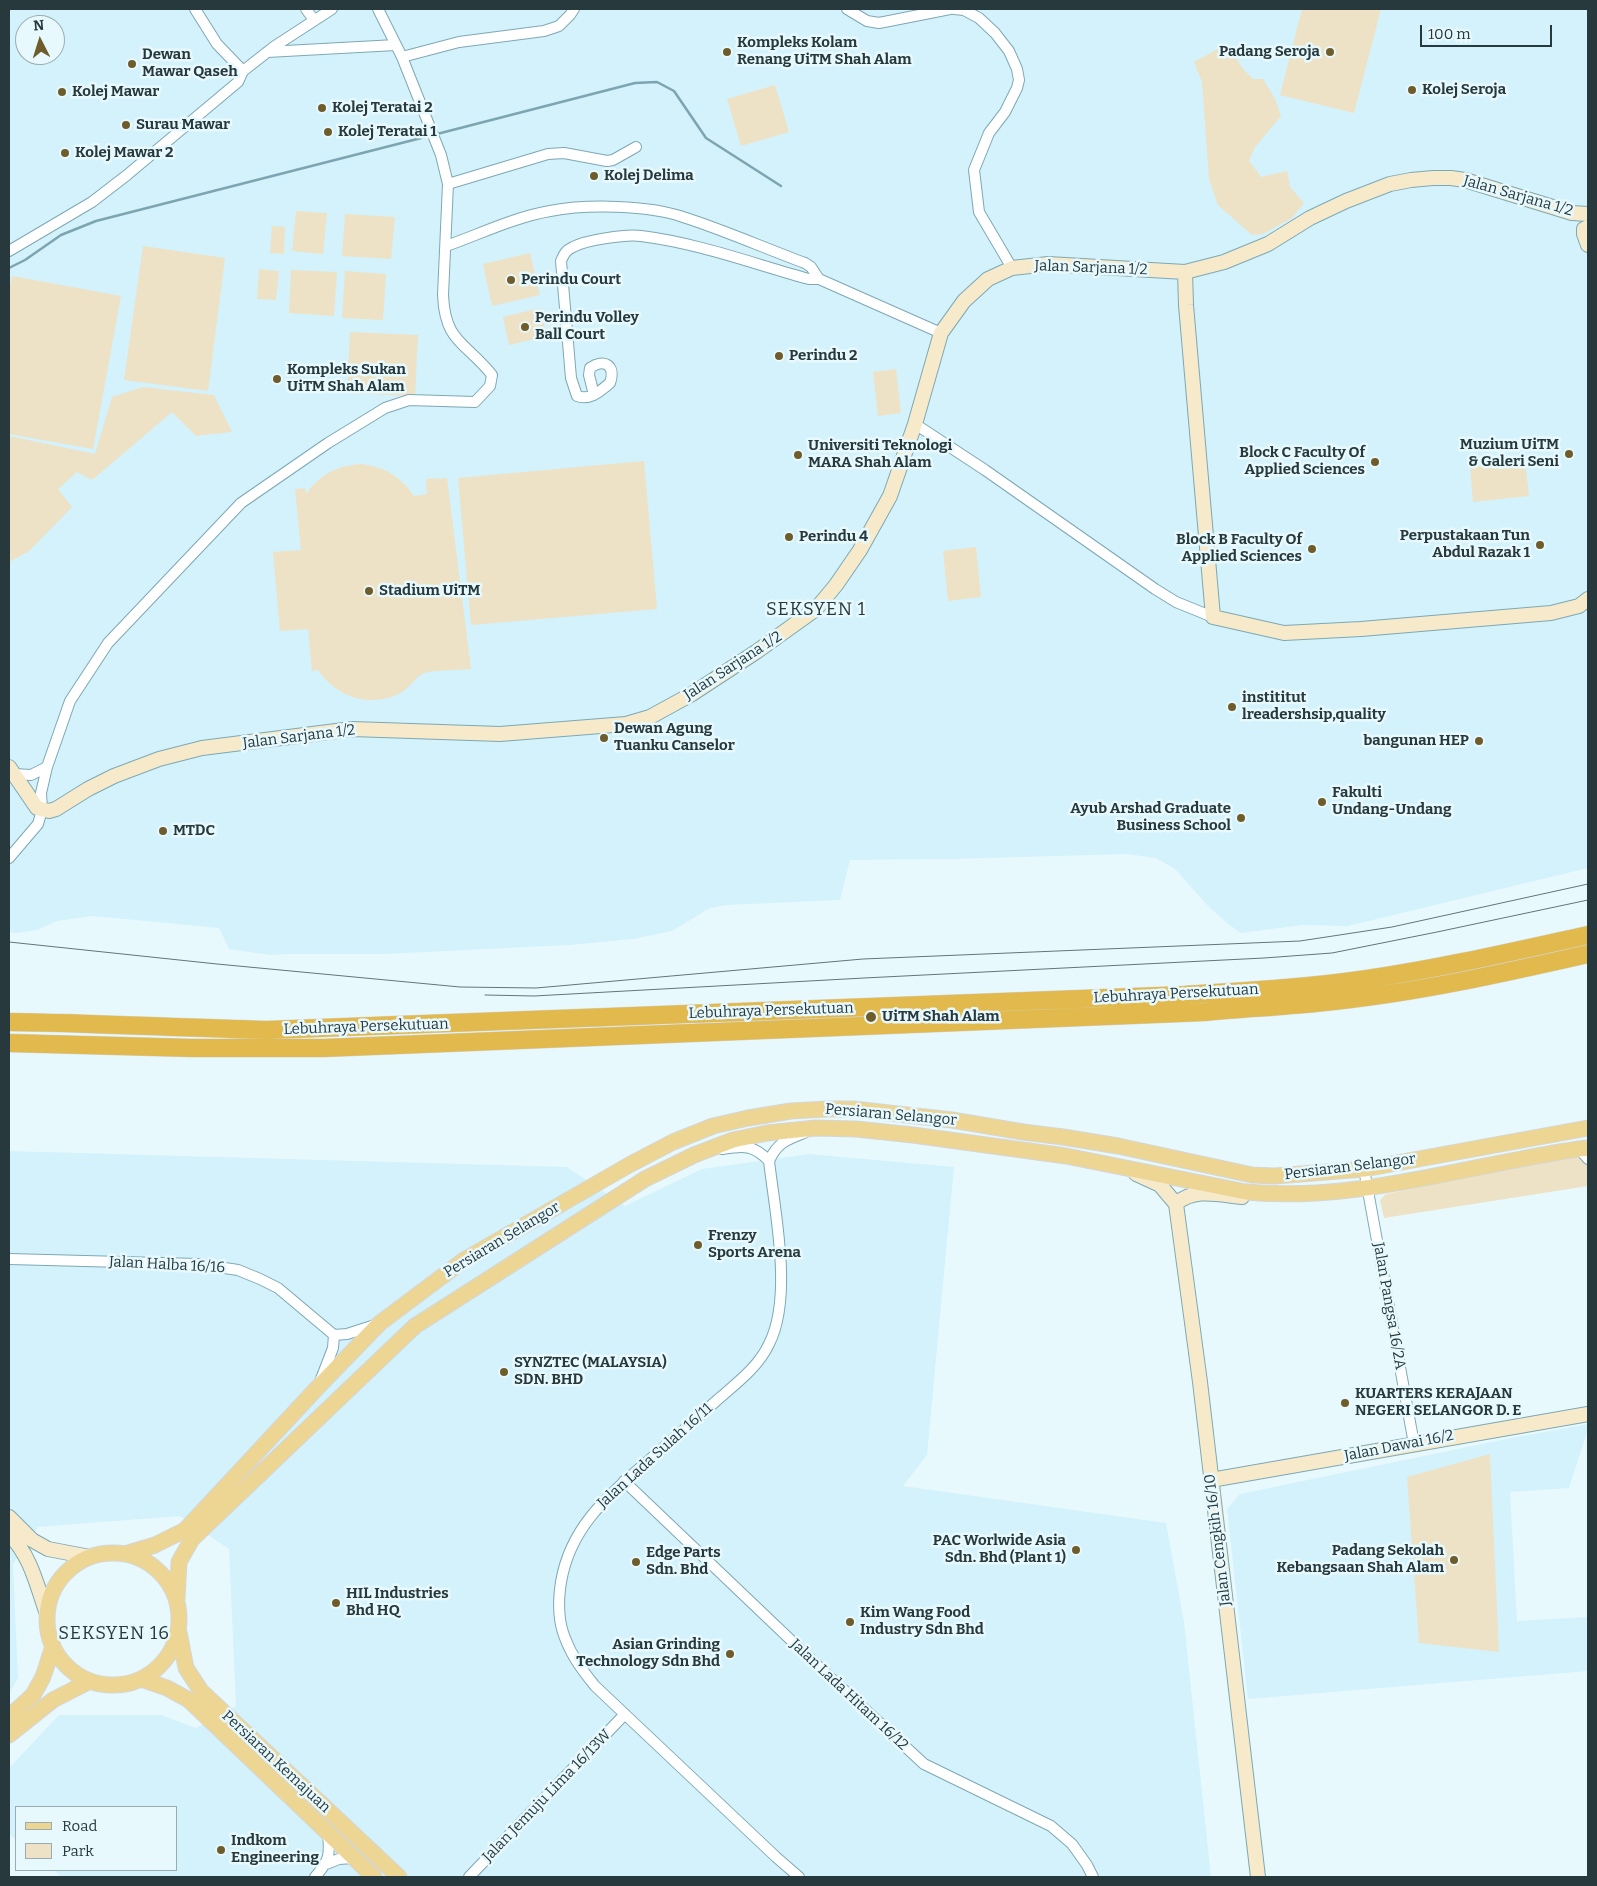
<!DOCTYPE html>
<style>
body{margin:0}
#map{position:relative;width:1597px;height:1886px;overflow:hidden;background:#e8f9fe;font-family:Bitter,serif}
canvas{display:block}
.frame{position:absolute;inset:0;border:10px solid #28393e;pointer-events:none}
.legend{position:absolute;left:15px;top:1806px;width:162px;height:65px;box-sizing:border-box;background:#e8f9fe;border:1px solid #9bacb1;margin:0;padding:6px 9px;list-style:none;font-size:15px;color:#28393e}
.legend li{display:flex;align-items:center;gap:10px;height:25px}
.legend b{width:25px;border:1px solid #9bacb1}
.north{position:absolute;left:15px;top:15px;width:50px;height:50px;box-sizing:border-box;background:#e8f9fe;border:1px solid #9bacb1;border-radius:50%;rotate:355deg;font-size:14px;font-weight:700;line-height:20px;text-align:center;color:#28393e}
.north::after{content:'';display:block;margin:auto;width:18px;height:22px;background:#6f5c2b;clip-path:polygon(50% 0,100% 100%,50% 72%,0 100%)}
.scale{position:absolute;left:1420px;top:25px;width:132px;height:22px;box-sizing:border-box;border:2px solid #28393e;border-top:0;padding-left:6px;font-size:15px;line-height:18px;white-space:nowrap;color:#28393e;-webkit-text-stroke:4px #e8f9fe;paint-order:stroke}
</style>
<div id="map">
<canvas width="1597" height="1886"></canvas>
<div class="frame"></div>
<ul class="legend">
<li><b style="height:6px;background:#edd594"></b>Road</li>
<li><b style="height:14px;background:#ede2c5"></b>Park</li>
</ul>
<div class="north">N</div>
<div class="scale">100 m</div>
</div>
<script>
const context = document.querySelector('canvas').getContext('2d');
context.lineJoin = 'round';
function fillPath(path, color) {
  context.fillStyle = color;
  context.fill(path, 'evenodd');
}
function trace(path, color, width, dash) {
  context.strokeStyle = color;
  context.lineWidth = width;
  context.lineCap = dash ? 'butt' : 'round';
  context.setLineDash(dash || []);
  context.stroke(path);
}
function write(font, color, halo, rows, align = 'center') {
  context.font = font + ' Bitter,serif';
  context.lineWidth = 5;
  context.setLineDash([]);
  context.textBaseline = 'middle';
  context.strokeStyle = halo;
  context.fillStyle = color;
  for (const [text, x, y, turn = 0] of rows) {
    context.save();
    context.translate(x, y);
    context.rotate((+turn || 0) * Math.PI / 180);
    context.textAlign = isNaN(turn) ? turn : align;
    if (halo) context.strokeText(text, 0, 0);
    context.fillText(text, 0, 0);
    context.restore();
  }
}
const built = new Path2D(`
 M9,9H1588V868L1348,926L1302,925L1241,933L1227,923L1209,907L1175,869L1156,858L1126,854L953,859L850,860L840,900L727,905L710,908L672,931L633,939L570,945L385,954H288L270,955L229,949L219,928L92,916L57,921L37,930L16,933L9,932ZM25,25H55V55H25Z
 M9,1151L567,1167L625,1206L702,1169L809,1154L954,1167L927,1455L903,1486L1166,1523L1184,1622L1211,1877H62L53,1870H176V1807H16V1840L9,1834V1768L59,1715H161L196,1728L236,1706L229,1549L180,1516L38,1527L13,1564L18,1678L9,1694Z
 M1588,1424V1429L1569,1488L1510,1492L1517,1621L1588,1617V1671L1248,1699L1227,1509L1240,1494L1506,1439Z`);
const green = new Path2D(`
 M1302,9H1381L1354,113L1280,95Z
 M1227,44L1243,69L1253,79H1263L1275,99L1281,116L1255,147L1249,161L1261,177L1287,171L1290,187L1304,203L1292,218L1263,234L1252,235L1218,205L1209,179L1202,82L1194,62Z
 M775,85L789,132L741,146L727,99Z
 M296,211L327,213L323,254L292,251Z
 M345,214L395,217L391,259L342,256Z
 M272,226L285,227L284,254L270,253Z
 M143,246L225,258L208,391L124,380Z
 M530,253L540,295L492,306L483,264Z
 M259,269L279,271L276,300L257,299Z
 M291,270L337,272L334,316L289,313Z
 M345,271L386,274L383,320L342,318Z
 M12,276L121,296L93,449L9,434V293Z
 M540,308L547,336L509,345L503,317Z
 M350,332L418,335L415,396L347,393Z
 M896,369L901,413L878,416L873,372Z
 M143,387L214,395L232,432L196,436L172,412L92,480L77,472L58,489L72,507L28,552L9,562V436L95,454L112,397Z
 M644,461L657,609L471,625L458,478Z
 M1525,461L1529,496L1473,502L1470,467Z
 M362,464C385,467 401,477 414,496L427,494L426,479L447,478L471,669C463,670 426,670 422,674C414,679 410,687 402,692C372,709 337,698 318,670L312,671L308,629L280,631L273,552L301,550L295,489L305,488L306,494C320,474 338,465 362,464Z
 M976,547L981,597L948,601L943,551Z
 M1588,1152V1186L1384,1218L1380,1200L1386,1194Z
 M1490,1454L1499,1652L1419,1643L1407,1477Z`);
const stream = new Path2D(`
 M437,134L635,83L657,82L674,91L706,138L781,186
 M9,268L25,260L61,235L96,221L429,136`);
const street = new Path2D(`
 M195,9L217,44L243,71
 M306,9L314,20
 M847,9L867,21L879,23L950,9
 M954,9L964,10L979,18L995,33L1009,51L1017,69L1019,80L1017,88L1005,112L989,133L974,170L979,212L1012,268
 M267,52L396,45
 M402,57L459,42L544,31L559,26L570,15L574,9
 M448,184L548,154L564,153L607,161L613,160L636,147
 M446,246C480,234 515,217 550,211C587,204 648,205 683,217C724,230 764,248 805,263L811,267L819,279L941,333
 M9,251L92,202L127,175L238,82L243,71L275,46L332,9
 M594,395L589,375L590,368C604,358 616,365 610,383C600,391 590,401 577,396L571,378L561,261C564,254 566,250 573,247C586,240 626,234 641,236C698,243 754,264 809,279H819
 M915,424L985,470L1155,589L1176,602L1213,617
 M13,774L31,775L47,767
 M9,858L38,824L42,810L41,793L47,767L70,701L108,643L241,503L328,443L385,408L409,400L475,402L490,386L492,375C466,342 445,343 443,295L448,184L441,155L402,57L378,9
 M722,1149C743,1146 753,1144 769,1161
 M1579,1149L1588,1159
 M1364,1169L1414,1444
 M9,1259L198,1264L238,1270L260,1279L278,1288L334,1335L347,1334L375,1325
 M321,1379L333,1348L334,1335
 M624,1481L818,1666L924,1764L1051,1826L1072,1844L1087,1865L1093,1877
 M326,1864L339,1859L353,1858
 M315,1877C330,1860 330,1855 328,1833
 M469,1877L625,1714
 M799,1877L776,1857L595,1686C583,1671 572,1657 565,1638C558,1621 558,1601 561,1582C571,1523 613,1492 655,1455C675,1438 695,1420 715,1402C734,1385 758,1368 769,1344C793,1297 775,1213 769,1161C777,1143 786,1140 804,1133`);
const secondary = new Path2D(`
 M1588,227L1584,229V234L1588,245
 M1185,272L1186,305L1213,617L1284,633L1361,629L1551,613L1579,606L1588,599
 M9,767L37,808L49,811L56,809L88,789L114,776L159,759L202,748L352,729L500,734L626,724L650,717L692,694L756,652L816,609L836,585L860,550L890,496L915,424L941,333L964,301L988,279L1012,268L1048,264L1185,272L1224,262L1268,244L1310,218L1346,201L1390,184L1411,180L1433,178H1451L1465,180L1572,213L1588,214
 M1136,1174L1160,1185L1176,1204L1200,1382L1258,1877
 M1176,1204C1194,1187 1220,1195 1242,1197
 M1211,1480L1588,1414
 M9,1517L32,1540L48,1549L90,1557
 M9,1534C31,1556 37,1586 47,1614`);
const primary = new Path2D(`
 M47 1619a66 66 0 1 1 132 0a66 66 0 1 1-132 0Z
 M125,1554L155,1545L185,1530L318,1387L380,1323L464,1260L629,1165L673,1142L713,1126L748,1118L791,1111L827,1109H853L952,1120L1023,1132L1063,1137L1118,1146L1252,1175L1275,1176L1364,1169L1588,1128
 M177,1599L179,1562L192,1539L415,1326L645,1179L694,1155L733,1140L767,1133L816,1128L856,1129L913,1135L1066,1156L1246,1192C1340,1201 1428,1176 1521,1159C1543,1155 1566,1150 1588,1148
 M179,1632L186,1668L201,1691L399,1877
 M141,1679L167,1688L189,1700L374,1877
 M9,1717L33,1695L43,1677L53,1646
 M9,1735L53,1700L90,1681`);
const highway = new Path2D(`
 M9,1022C95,1023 181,1028 267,1030L1185,995C1246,991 1307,988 1367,979C1442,968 1515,951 1588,935
 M9,1043L192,1048H324L1205,1012C1248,1008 1291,1006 1334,1001C1420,992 1504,973 1588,954`);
const tram = new Path2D(`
 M9,942L217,964L460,987L536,988L863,959L1300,941L1392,927L1588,884
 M485,995L534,996L864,978L1264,958L1332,953L1437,932L1588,900`);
const markers = [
 [727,52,5,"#6f5c2b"],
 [1330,52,5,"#6f5c2b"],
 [132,64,5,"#6f5c2b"],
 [1412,90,5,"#6f5c2b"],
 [62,92,5,"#6f5c2b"],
 [322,108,5,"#6f5c2b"],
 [126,125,5,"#6f5c2b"],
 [328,132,5,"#6f5c2b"],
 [65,153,5,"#6f5c2b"],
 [594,176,5,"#6f5c2b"],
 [511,280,5,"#6f5c2b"],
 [525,327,5,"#6f5c2b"],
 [779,356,5,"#6f5c2b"],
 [277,379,5,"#6f5c2b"],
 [1569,454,5,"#6f5c2b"],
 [798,455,5,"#6f5c2b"],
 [1375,462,5,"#6f5c2b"],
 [789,537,5,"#6f5c2b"],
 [1540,545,5,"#6f5c2b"],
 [1312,549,5,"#6f5c2b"],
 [369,591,5,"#6f5c2b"],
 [1232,707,5,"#6f5c2b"],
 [604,738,5,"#6f5c2b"],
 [1479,741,5,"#6f5c2b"],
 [1322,802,5,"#6f5c2b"],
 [1241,818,5,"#6f5c2b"],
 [163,831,5,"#6f5c2b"],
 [871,1017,6,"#6f5c2b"],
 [698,1245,5,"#6f5c2b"],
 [504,1372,5,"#6f5c2b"],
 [1345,1403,5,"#6f5c2b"],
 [1076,1550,5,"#6f5c2b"],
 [1454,1560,5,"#6f5c2b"],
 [636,1562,5,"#6f5c2b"],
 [336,1603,5,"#6f5c2b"],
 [850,1622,5,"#6f5c2b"],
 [730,1654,5,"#6f5c2b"],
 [221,1850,5,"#6f5c2b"]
];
const poiNames = [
 ["Kompleks Kolam",737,43],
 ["Renang UiTM Shah Alam",737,60],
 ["Padang Seroja",1320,52,"right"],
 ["Dewan",142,55],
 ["Mawar Qaseh",142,72],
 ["Kolej Seroja",1422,90],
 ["Kolej Mawar",72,92],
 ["Kolej Teratai 2",332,108],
 ["Surau Mawar",136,125],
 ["Kolej Teratai 1",338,132],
 ["Kolej Mawar 2",75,153],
 ["Kolej Delima",604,176],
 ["Perindu Court",521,280],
 ["Perindu Volley",535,318],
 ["Ball Court",535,335],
 ["Perindu 2",789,356],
 ["Kompleks Sukan",287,370],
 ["UiTM Shah Alam",287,387],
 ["Muzium UiTM",1559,445,"right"],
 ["& Galeri Seni",1559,462,"right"],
 ["Universiti Teknologi",808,446],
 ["MARA Shah Alam",808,463],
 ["Block C Faculty Of",1365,453,"right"],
 ["Applied Sciences",1365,470,"right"],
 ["Perpustakaan Tun",1530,536,"right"],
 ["Abdul Razak 1",1530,553,"right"],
 ["Perindu 4",799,537],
 ["Block B Faculty Of",1302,540,"right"],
 ["Applied Sciences",1302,557,"right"],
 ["Stadium UiTM",379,591],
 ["instititut",1242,698],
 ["lreadershsip,quality",1242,715],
 ["Dewan Agung",614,729],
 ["Tuanku Canselor",614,746],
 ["bangunan HEP",1469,741,"right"],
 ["Fakulti",1332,793],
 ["Undang-Undang",1332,810],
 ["Ayub Arshad Graduate",1231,809,"right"],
 ["Business School",1231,826,"right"],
 ["MTDC",173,831],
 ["UiTM Shah Alam",882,1017],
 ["Frenzy",708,1236],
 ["Sports Arena",708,1253],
 ["SYNZTEC (MALAYSIA)",514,1363],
 ["SDN. BHD",514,1380],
 ["KUARTERS KERAJAAN",1355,1394],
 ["NEGERI SELANGOR D. E",1355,1411],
 ["PAC Worlwide Asia",1066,1541,"right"],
 ["Sdn. Bhd (Plant 1)",1066,1558,"right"],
 ["Padang Sekolah",1444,1551,"right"],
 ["Kebangsaan Shah Alam",1444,1568,"right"],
 ["Edge Parts",646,1553],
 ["Sdn. Bhd",646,1570],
 ["HIL Industries",346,1594],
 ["Bhd HQ",346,1611],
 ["Kim Wang Food",860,1613],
 ["Industry Sdn Bhd",860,1630],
 ["Asian Grinding",720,1645,"right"],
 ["Technology Sdn Bhd",720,1662,"right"],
 ["Indkom",231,1841],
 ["Engineering",231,1858]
];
const streetNames = [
 ["Jalan Sarjana 1/2",1518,196,16],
 ["Jalan Sarjana 1/2",1091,268,2],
 ["Jalan Sarjana 1/2",733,666,-33],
 ["Jalan Sarjana 1/2",299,737,-7],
 ["Lebuhraya Persekutuan",1176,994,-3],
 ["Lebuhraya Persekutuan",771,1011,-2],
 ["Lebuhraya Persekutuan",366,1027,-2],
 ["Persiaran Selangor",891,1115,5],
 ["Persiaran Selangor",1350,1167,-7],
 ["Persiaran Selangor",502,1240,-31],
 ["Jalan Halba 16/16",167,1265,3],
 ["Jalan Pangsa 16/2A",1389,1306,80],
 ["Jalan Dawai 16/2",1399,1446,-11],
 ["Jalan Lada Sulah 16/11",655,1456,-42],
 ["Jalan Cengkih 16/10",1218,1540,-97],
 ["Jalan Lada Hitam 16/12",849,1695,43],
 ["Persiaran Kemajuan",276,1762,43],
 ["Jalan Jemuju Lima 16/13W",547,1796,-46]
];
const quarterNames = [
 ["SEKSYEN 1",816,610],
 ["SEKSYEN 16",114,1634]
];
fillPath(built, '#d3f2fb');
fillPath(green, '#ede2c5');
trace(stream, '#7da5b1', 2.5);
trace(street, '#7ea8b4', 12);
trace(secondary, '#7ea8b4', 16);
trace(primary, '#d4d7d8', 17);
trace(highway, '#d4d7d8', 19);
trace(street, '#fff', 10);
trace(secondary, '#f6eaca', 14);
trace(primary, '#edd594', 15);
trace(highway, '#e1b94d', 18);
trace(tram, '#637479', 1);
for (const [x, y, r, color] of markers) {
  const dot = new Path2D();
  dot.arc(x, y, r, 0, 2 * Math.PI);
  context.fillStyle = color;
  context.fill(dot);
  trace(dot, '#e8f9fe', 2);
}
write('bold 15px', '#28393e', '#e8f9fe', poiNames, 'left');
write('15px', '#28393e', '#e8f9fe', streetNames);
context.letterSpacing = '1px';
write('18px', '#28393e', '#e8f9fe', quarterNames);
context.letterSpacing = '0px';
</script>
